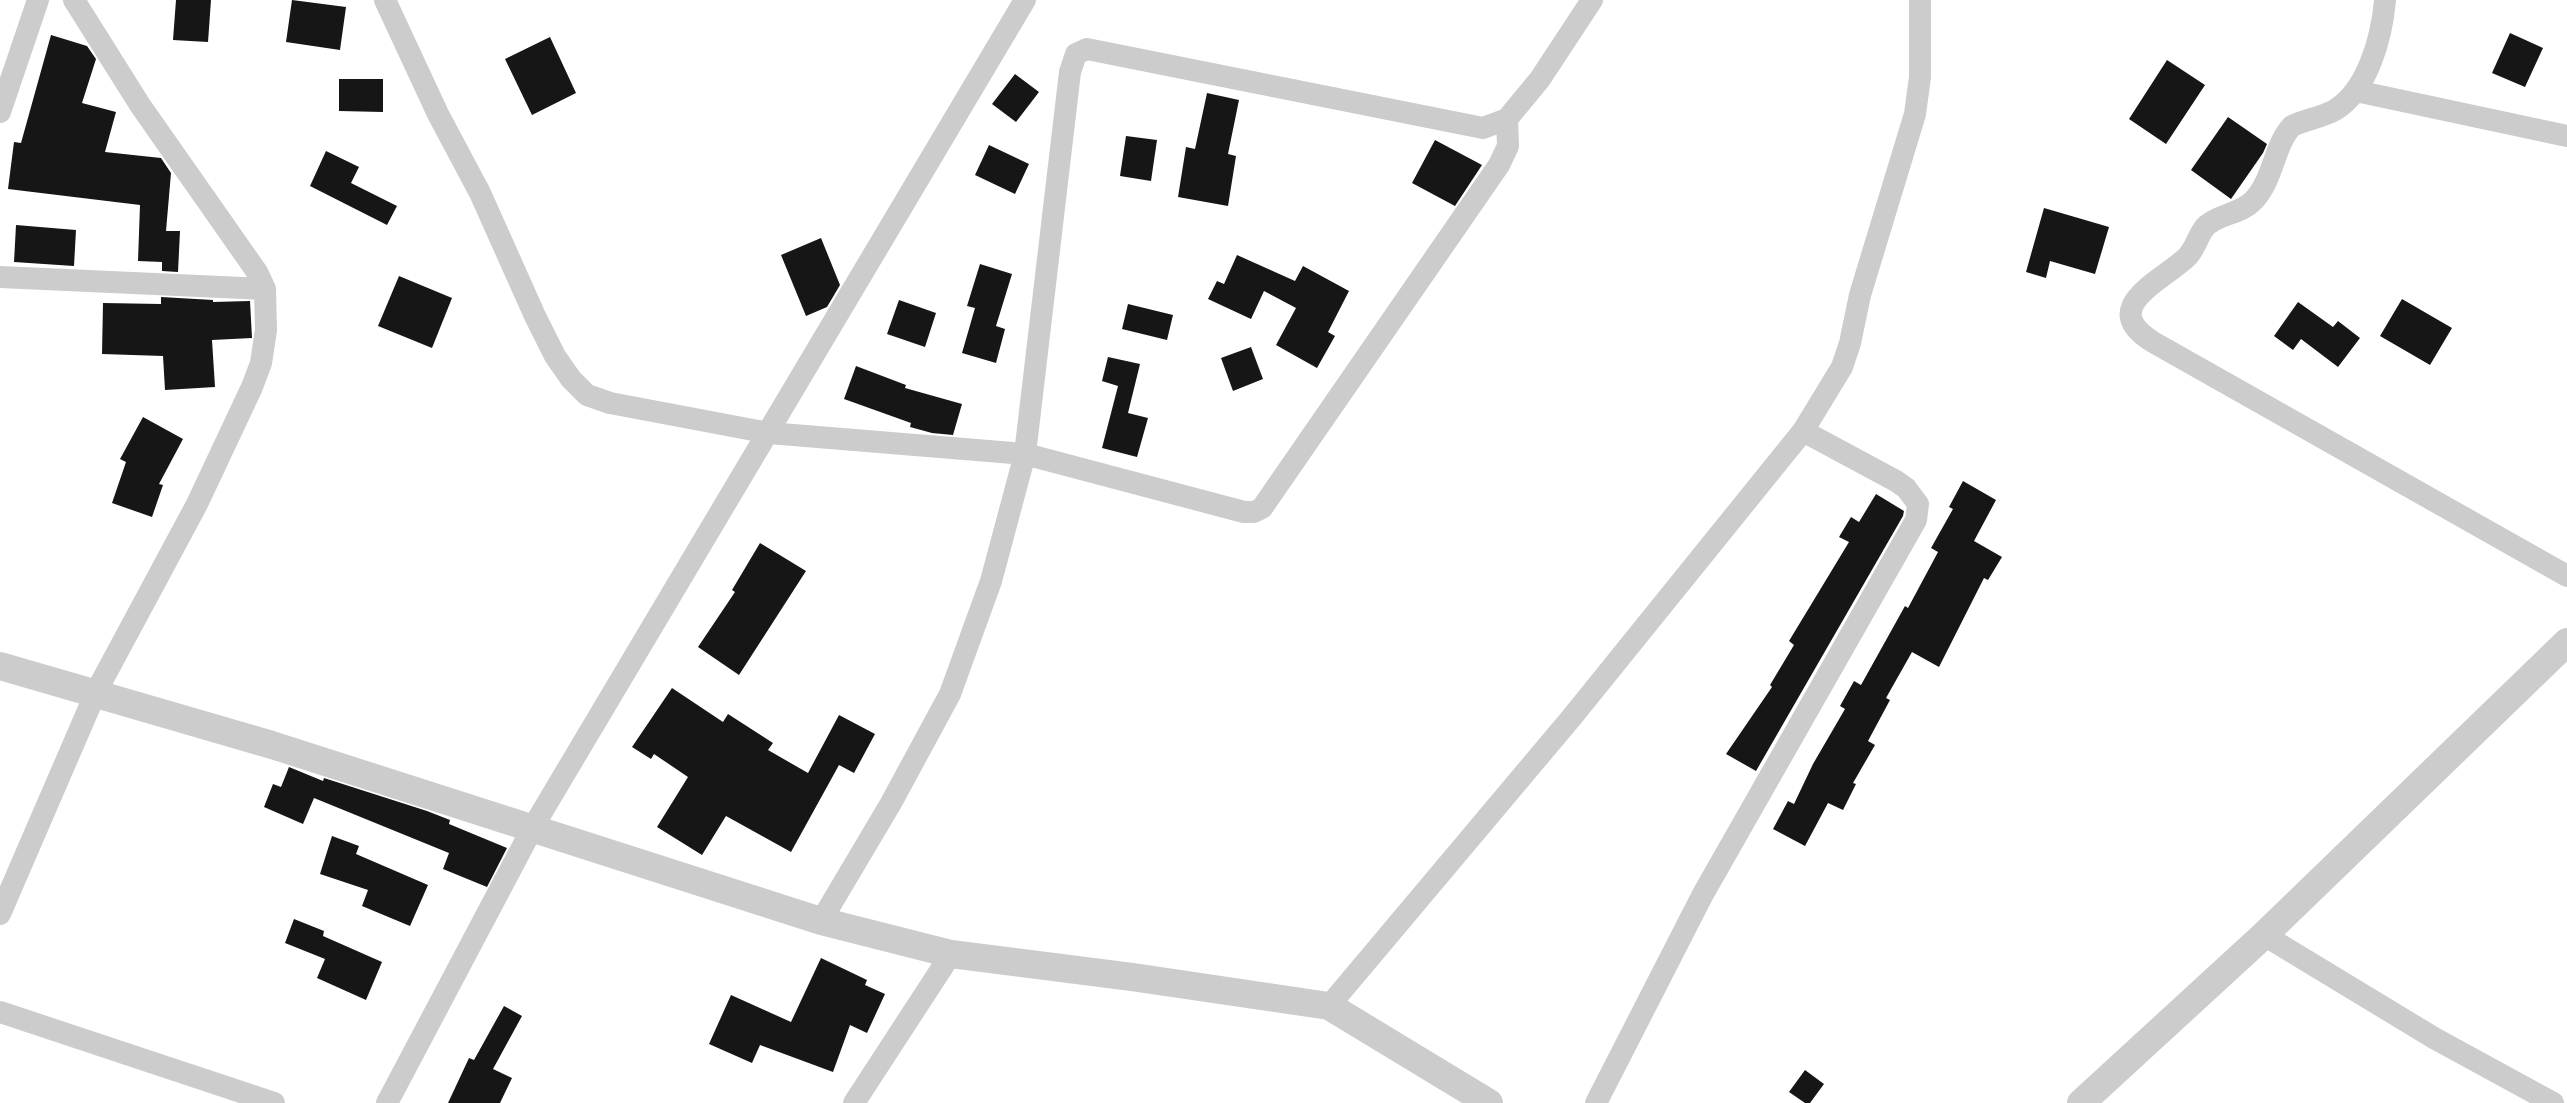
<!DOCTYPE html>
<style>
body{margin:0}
canvas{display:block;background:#fff}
</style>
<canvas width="2567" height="1103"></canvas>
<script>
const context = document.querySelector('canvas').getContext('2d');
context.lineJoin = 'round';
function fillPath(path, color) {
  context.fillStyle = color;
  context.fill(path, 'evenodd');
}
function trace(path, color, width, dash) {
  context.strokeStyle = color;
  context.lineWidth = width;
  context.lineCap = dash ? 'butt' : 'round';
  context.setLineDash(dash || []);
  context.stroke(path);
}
const building = new Path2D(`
 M176,0H211L208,42L173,40Z
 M292,0L346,7L340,50L286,42Z
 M2510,33L2543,48L2525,87L2492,73Z
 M51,35L87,46L96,59L82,103L116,112L105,152L161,158L171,173L166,231H180L178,272L162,271V262L138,261L140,205L8,189L14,142L21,143Z
 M550,37L576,93L532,115L505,59Z
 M2167,60L2205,85L2166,144L2129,119Z
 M1015,74L1039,92L1016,122L992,104Z
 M339,79H383V112L339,111Z
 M1207,93L1239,100L1228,154L1236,156L1228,206L1178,197L1186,147L1195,149Z
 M2228,117L2267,144L2263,153L2231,199L2191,170Z
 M1126,136L1157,140L1151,181L1120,176Z
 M1435,140L1482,165L1455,206L1412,183Z
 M989,145L1029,164L1015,194L975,175Z
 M326,151L359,167L351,183L397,206L387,225L310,186Z
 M2044,208L2109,227L2095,274L2050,261L2046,278L2026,272Z
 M16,225L76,230L74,266L14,262Z
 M821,238L840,285L827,307L806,316L781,255Z
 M1237,255L1295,281L1303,266L1349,291L1328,332L1335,336L1317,368L1276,345L1296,308L1264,291L1251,319L1208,299L1217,281L1224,284Z
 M980,264L1012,274L996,326L1005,329L996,363L962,353L975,308L967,306Z
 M399,276L452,298L432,348L378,326Z
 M161,297L213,300V302L250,301L252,338L212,340L215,387L165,390L163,356L102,354L103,303L161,304Z
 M2402,299L2452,328L2430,365L2380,336Z
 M899,300L936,313L925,347L887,334Z
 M2298,302L2333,327L2338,321L2360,338L2338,367L2301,339L2293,350L2274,336Z
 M1128,304L1173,315L1167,340L1122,329Z
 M1251,347L1263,379L1233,391L1221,358Z
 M1108,357L1140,364L1128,413L1148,418L1137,457L1102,448L1118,386L1102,381Z
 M856,366L906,385L905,388L962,404L953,435L932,433L910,427L911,423L844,399Z
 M143,417L183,439L159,484L163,485L152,517L112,503L126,462L120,459Z
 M1963,481L1996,500L1974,541L2002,557L1988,580L1984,578L1939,667L1912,652L1886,698L1890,700L1868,741L1875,745L1853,783L1856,784L1843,810L1828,803L1805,846L1773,829L1788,801L1794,804L1813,764L1845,709L1840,706L1854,681L1861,685L1905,606L1908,608L1938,552L1931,548L1953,509L1949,507Z
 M1876,494L1904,511L1903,516L1756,771L1726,754L1772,687L1770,685L1794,645L1789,641L1849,542L1839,537L1851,517L1859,522Z
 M760,543L806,571L739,675L698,647L735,592L732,590Z
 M672,688L723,722L728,714L773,743L768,750L808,773L839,715L875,734L854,773L839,765L791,852L726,816L702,855L657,827L688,777L654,754L651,759L632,747Z
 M289,767L323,781L324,778L427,811L450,820L449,824L507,848L487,887L443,869L449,853L314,798L303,824L264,807L273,784L281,787Z
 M332,836L359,846L356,854L428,885L410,926L362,906L368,890L320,874Z
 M294,919L324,931L323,936L382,962L366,1000L317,978L325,959L285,943Z
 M821,958L867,980L865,985L885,994L867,1033L850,1025L833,1072L760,1045L752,1063L709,1044L731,995L791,1022Z
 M504,1006L522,1016L493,1069L512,1078L500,1103H448L469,1058L474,1060Z
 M1805,1070L1824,1084L1810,1103H1805L1789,1092Z`);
const minor = new Path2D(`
 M385,0L438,114L480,193L535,316L555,356L571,379L587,395L610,403L769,433L1025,454L1070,72L1076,54L1087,49L1483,128L1507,119L1540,79L1592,0
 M2385,0C2382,36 2368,90 2335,110C2321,118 2306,119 2292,126C2274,145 2274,178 2254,200C2241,214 2222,213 2207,225C2198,233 2197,247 2187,257C2161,282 2097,307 2153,342L2567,576
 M2356,91L2567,136
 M0,112L38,0
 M0,277L265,289
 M0,914L96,692L197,504L252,387L261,363L266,330L265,289L257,272L140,105L74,0
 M821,921L891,803L950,694L991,581L1025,454L1244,512H1254L1262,508L1499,165L1508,146L1507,119
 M2264,935L2434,1038L2553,1103
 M1329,1006L1572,717L1803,431L1842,367L1850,343L1860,295L1915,114L1920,77V0
 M0,1012L274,1103
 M387,1103L533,827L1025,0
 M854,1103L951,954
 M1596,1103L1703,894L1916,520L1918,504L1906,488L1896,481L1803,431`);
const tertiary = new Path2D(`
 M0,666L272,745L821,921L951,954L1132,977L1329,1006L1489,1103
 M2081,1103L2264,935L2567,642`);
fillPath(building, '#161616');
trace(minor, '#ccc', 22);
trace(tertiary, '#ccc', 28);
</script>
